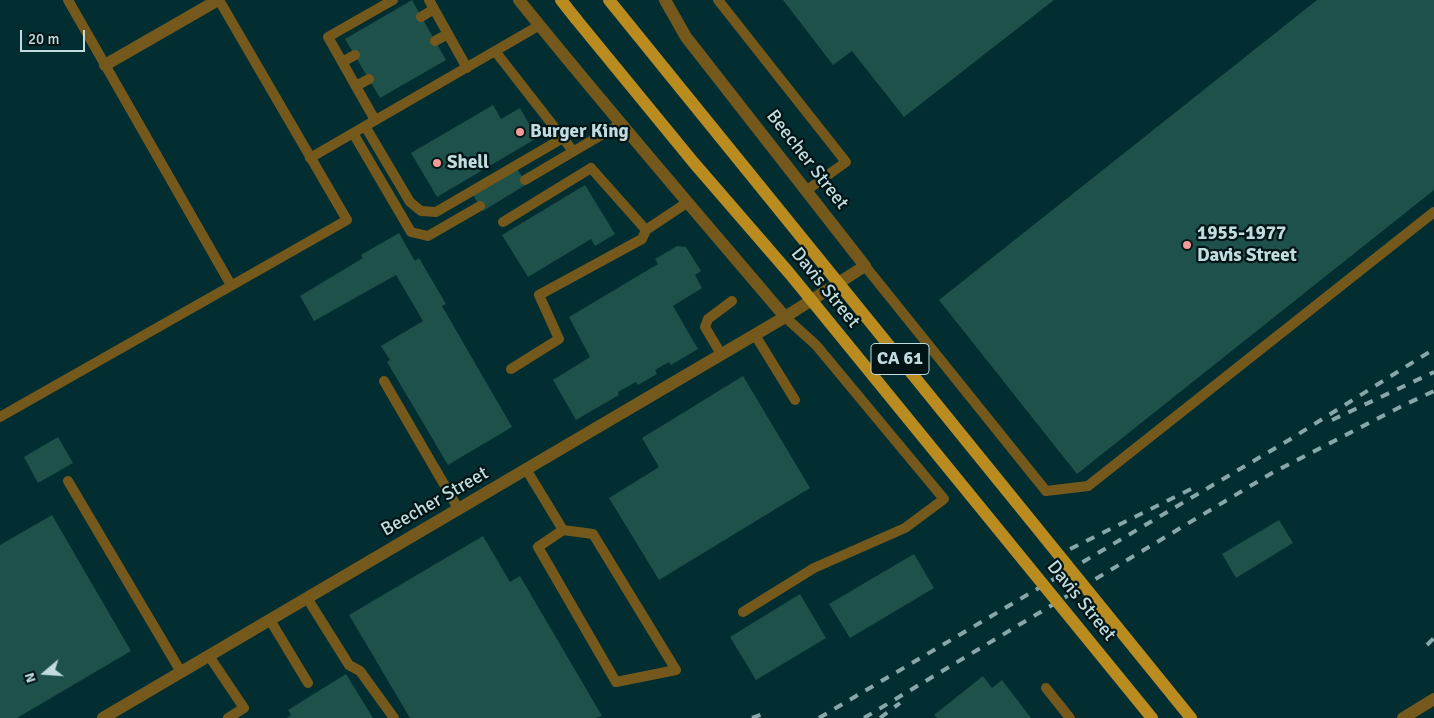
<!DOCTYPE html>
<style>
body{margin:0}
#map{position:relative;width:1434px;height:718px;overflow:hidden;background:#022e31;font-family:Signika,sans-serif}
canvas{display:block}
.north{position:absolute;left:20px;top:648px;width:50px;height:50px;-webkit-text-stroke:4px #011416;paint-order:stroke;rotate:252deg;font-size:14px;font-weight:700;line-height:20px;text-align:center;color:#c1dcde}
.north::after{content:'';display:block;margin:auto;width:18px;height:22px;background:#c1dcde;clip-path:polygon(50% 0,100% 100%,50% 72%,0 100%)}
.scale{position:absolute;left:20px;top:30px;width:65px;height:22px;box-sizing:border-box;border:2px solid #c1dcde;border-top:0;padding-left:6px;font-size:15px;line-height:18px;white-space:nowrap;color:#c1dcde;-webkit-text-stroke:4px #011416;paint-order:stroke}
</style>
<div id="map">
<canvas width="1434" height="718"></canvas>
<div class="north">N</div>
<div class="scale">20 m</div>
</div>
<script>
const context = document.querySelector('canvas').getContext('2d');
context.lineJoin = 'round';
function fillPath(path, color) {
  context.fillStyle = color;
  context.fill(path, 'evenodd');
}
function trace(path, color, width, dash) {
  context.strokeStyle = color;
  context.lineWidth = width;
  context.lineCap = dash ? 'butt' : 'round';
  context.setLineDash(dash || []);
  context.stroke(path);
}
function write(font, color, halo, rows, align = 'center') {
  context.font = font + ' Signika,sans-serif';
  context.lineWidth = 4.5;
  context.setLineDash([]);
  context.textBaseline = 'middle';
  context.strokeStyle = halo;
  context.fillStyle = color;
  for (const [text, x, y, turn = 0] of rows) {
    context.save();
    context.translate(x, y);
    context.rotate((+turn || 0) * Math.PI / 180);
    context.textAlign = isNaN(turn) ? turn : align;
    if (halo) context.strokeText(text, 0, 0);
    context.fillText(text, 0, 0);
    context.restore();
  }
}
const building = new Path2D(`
 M412,0L446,60L380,98L345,39Z
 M783,0H1054L904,117L852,51L833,65Z
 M1317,0H1434V190L1077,474L939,300Z
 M493,105L501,119L520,108L537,138L437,197L411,153Z
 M517,169L527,184L483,211L473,195Z
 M585,185L615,234L595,246L591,239L528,277L502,235Z
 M399,233L415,261L419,258L446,304L442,306L512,427L448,465L387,362L390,360L381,346L423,321L396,275L314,321L300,296L363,258L361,255Z
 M677,246L686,247L701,271L695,275L702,288L673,306L698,349L671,365L669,362L655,370L657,374L638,385L636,382L618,392L619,395L576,420L553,380L590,357L569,317L658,264L655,259Z
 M743,376L810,488L659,580L609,498L659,467L642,438Z
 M58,437L73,463L38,483L24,457Z
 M52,515L131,651L17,718H0V545Z
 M1279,520L1293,543L1236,578L1222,554Z
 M483,536L510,582L520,576L602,716L595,718H410L349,615Z
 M914,554L934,588L850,638L829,604Z
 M800,594L826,638L756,680L730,637Z
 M346,674L373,718H287L291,715L288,710Z
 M983,676L992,688L1002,680L1031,718H937L934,715Z`);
const service = new Path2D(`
 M68,0L231,285
 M429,0L467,68
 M718,0L846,162L807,190
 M421,17L434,9
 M435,41L448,34
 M495,51L573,151
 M342,62L355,55
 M356,86L369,79
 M375,120L328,37L393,0
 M365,126L410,202L421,211L436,212L563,138
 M353,133L411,232L428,236L480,206
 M310,158L540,25
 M525,180L620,124
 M503,222L591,168L646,230
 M865,266L1046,491L1088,486L1434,212
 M755,335L795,400
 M721,354L705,327L708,319L732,301
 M511,369L559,339L539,295L642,239L646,230L688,202
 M384,381L459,510
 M0,417L347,220L219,0
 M526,469L563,530L538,547L616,682L676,670L593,534L563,530
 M68,481L181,672
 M307,598L349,665L360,671L394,718
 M743,612L814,568L905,528L944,499L816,345L785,317
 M270,620L308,683
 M209,656L244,708L228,718
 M1046,688L1070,718`);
const minor = new Path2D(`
 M519,0C606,108 696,212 785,317L865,266L686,37L665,0
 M105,65L218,0
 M103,718L785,317
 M1403,718L1434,699`);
const primary = new Path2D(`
 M561,0L576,19`);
const rail = new Path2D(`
 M1332,420L1434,372
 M1054,557L1197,486
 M1427,645L1434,638
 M752,718L763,714
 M819,718L1289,440L1434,349
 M864,718L1272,473L1402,406L1434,391
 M880,718L900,703`);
const primaryBridge = new Path2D(`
 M609,0L1191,718
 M576,19L694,163L790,274L1152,718`);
const markers = [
 [520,132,5,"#f59b97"],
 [437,163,5,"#f59b97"],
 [1187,245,5,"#f59b97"]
];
const shields = [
 [900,359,58]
];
const shieldNames = [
 ["CA 61",900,359]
];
const poiNames = [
 ["Burger King",530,132],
 ["Shell",447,163],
 ["1955-1977",1197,234],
 ["Davis Street",1197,256]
];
const streetNames = [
 ["Beecher Street",807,160,52],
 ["Davis Street",825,288,51],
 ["Beecher Street",435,502,-30],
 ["Davis Street",1081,601,51]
];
fillPath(building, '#1d514a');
trace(service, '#75591c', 10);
trace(minor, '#75591c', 12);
trace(primary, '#ba8b1f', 12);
trace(rail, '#87a7a9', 4, [9, 9]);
trace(primaryBridge, '#ba8b1f', 12);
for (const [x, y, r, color] of markers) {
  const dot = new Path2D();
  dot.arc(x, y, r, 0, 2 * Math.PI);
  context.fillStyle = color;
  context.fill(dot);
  trace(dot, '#011416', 2);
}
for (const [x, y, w] of shields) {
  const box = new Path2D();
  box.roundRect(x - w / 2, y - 15.5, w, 31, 4);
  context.fillStyle = '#011416';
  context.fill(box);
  trace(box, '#c1dcde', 1);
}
write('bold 18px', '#c1dcde', null, shieldNames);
write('bold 19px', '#c1dcde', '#011416', poiNames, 'left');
write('19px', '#c1dcde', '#011416', streetNames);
</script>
